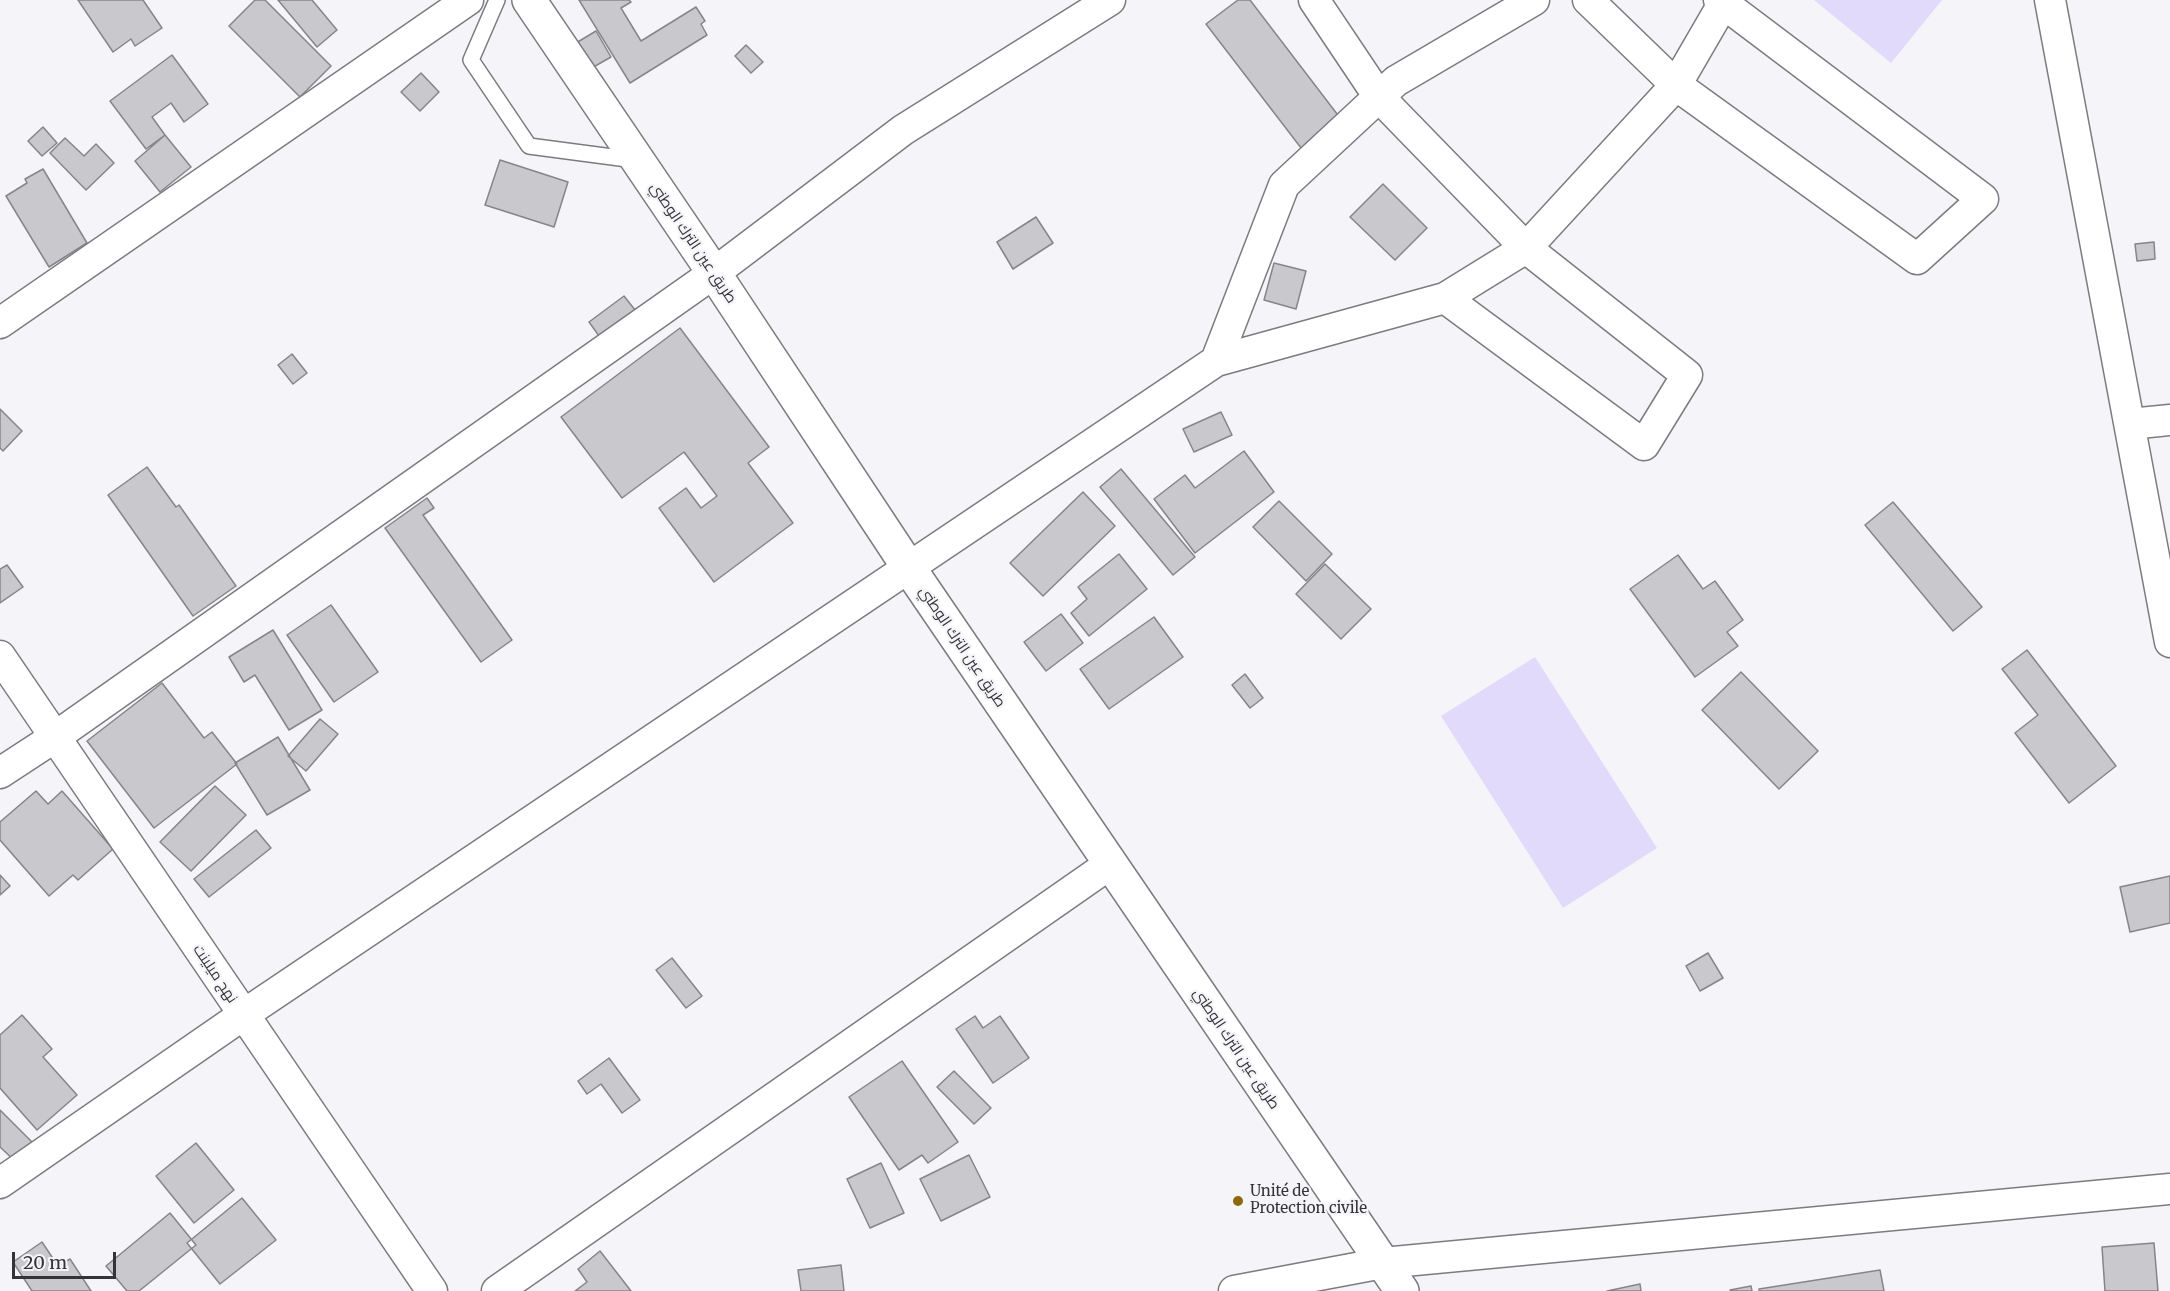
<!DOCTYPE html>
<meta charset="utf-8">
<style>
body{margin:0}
#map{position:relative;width:2170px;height:1291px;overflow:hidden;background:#f5f4f9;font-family:Merriweather,serif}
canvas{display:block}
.scale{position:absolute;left:12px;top:1252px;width:104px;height:27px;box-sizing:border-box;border:3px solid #343436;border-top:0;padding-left:8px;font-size:18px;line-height:21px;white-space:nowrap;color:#343436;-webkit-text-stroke:4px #f5f4f9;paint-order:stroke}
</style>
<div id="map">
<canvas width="2170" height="1291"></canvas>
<div class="scale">20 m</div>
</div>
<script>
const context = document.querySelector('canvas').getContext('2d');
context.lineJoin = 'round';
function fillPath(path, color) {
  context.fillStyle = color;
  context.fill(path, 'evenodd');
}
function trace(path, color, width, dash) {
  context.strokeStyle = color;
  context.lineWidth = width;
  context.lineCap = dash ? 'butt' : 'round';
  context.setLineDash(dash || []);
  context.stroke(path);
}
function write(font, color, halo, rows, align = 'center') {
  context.font = font + ' Merriweather,Cairo,serif';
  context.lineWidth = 4.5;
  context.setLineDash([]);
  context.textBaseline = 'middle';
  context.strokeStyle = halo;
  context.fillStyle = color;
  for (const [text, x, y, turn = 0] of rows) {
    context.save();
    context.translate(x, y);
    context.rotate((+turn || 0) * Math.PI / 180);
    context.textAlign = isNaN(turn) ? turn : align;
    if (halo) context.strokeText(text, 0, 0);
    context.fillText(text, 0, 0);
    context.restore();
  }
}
const green = new Path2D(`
 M1814,0H1942L1891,63Z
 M1535,657L1657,848L1563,908L1441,716Z`);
const building = new Path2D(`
 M78,0H143L162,28L135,46L131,39L113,52Z
 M255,0H265L331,66L300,97L229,26Z
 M278,0H312L337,30L317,47Z
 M579,0H629L631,2L621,8L641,41L696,7L705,21L701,24L707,35L630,83Z
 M1238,0H1250L1347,127L1308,157L1206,24Z
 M596,31L611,57L590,69L576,43Z
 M746,45L763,62L751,73L735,56Z
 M172,55L208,104L184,122L171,103L152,117L165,135L146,149L110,101Z
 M421,73L439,92L420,111L401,92Z
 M43,127L57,143L42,156L28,141Z
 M165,135L191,167L160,192L135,161Z
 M65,138L84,156L96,144L114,163L86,190L50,153Z
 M500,160L568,182L554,227L485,205Z
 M43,169L87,243L49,267L6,196L27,183L25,179Z
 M1383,184L1427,228L1395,260L1350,217Z
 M1036,217L1053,243L1013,269L997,242Z
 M2154,242L2155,259L2137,261L2135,244Z
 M1274,263L1306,271L1296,309L1264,300Z
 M624,296L643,320L607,347L589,322Z
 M680,328L769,447L748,463L793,523L714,582L659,508L686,488L701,508L717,496L684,452L622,498L561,417Z
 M292,354L307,373L293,384L278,365Z
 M0,409L22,431L3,451L0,448Z
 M1221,412L1232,435L1194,452L1183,429Z
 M1244,451L1274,492L1195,553L1154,499L1185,475L1195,488Z
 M147,467L176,507L179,505L236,586L193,616L108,495Z
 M1121,469L1195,557L1173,575L1100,487Z
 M1083,492L1115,526L1043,596L1010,563Z
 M427,498L434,508L423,515L512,640L481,662L385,528Z
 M1279,501L1332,554L1306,581L1253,527Z
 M1893,502L1982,607L1953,631L1865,525Z
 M1119,554L1147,589L1089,636L1071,613L1087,599L1078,587Z
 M1678,555L1703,589L1715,581L1743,620L1727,632L1738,646L1695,677L1630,589Z
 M1325,564L1371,609L1341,639L1296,594Z
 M7,565L23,587L0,603V569Z
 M331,605L378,672L334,702L287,635Z
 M1061,614L1083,643L1046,671L1024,642Z
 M1154,617L1183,657L1109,709L1080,669Z
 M273,630L322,710L289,730L255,675L244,682L229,657Z
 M2027,650L2116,766L2069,803L2015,733L2038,715L2002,669Z
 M1741,672L1818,751L1779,789L1702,710Z
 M1245,674L1263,698L1250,708L1232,685Z
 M162,683L204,738L212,732L237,764L154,828L87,741Z
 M320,719L338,734L306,771L288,756Z
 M278,737L310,790L267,815L235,763Z
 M215,786L246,815L191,871L160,842Z
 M36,791L48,804L62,791L113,849L78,880L73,875L49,896L0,840V822Z
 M256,830L271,848L209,897L194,879Z
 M0,875L10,886L0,895Z
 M2170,876V923L2130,932L2120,887Z
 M1708,953L1723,978L1700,991L1686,966Z
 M672,958L702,996L686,1008L656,970Z
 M22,1015L52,1049L43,1057L77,1095L37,1130L0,1088V1035Z
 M975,1016L983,1028L1000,1016L1029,1058L993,1083L956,1029Z
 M609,1058L640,1100L622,1113L601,1084L587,1094L578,1081Z
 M902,1061L958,1142L928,1163L922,1155L899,1170L849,1097Z
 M954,1071L991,1108L974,1124L937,1087Z
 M0,1110L34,1144L16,1162L0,1147Z
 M196,1143L234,1190L194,1223L156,1176Z
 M969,1155L990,1197L941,1221L920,1179Z
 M881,1163L904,1213L870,1228L847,1179Z
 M242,1198L276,1240L220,1284L187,1243Z
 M170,1213L196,1245L139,1291H127L106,1266Z
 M42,1242L58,1266L70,1259L91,1291H32L13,1262Z
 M2154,1243L2158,1291H2105L2102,1247Z
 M600,1251L631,1291H575L587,1282L578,1269Z
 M841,1265L844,1291H801L798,1270Z
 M1880,1270L1884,1291H1759V1289Z
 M1640,1284L1641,1291H1607Z
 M1751,1286L1752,1291H1731L1730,1290Z`);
const lane = new Path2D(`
 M497,0L471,60L529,146L635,160`);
const street = new Path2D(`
 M1314,0L1379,97L1526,248L1687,375L1644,445L1445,298
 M1588,0L1676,85L1917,259L1983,199L1719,0
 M2050,0L2170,642
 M0,323L468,0
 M1216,361L1284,185L1396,81L1534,0
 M2130,424L2170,420
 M0,656L432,1291
 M0,773L55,737L714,273L903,130L1110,0
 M0,1183L243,1015L1216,361L1445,298L1526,248L1676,85L1723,4
 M497,1291L1110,864
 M1234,1291L1383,1263L2170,1189`);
const secondary = new Path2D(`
 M529,0L714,273L909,568L1402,1291`);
const markers = [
 [1238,1201,6,"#8c6a0c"]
];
const streetNames = [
 ["طريق عين الترك الوطني",693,243,56],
 ["طريق عين الترك الوطني",962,647,56],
 ["نهج ميلينت",215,974,56],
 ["طريق عين الترك الوطني",1236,1049,56]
];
const poiNames = [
 ["Unité de",1250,1192],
 ["Protection civile",1250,1209]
];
fillPath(green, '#e1dafb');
fillPath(building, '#c9c8cc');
trace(building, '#868589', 1.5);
trace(lane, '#7c7b7f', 18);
trace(street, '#7c7b7f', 33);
trace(secondary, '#7c7b7f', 36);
trace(lane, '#fff', 15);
trace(street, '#fff', 30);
trace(secondary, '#fff', 33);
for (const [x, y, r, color] of markers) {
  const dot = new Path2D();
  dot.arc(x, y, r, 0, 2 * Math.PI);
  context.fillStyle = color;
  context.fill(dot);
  trace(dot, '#f5f4f9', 2);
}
write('15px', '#343436', '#f5f4f9', streetNames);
write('15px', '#343436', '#f5f4f9', poiNames, 'left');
</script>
